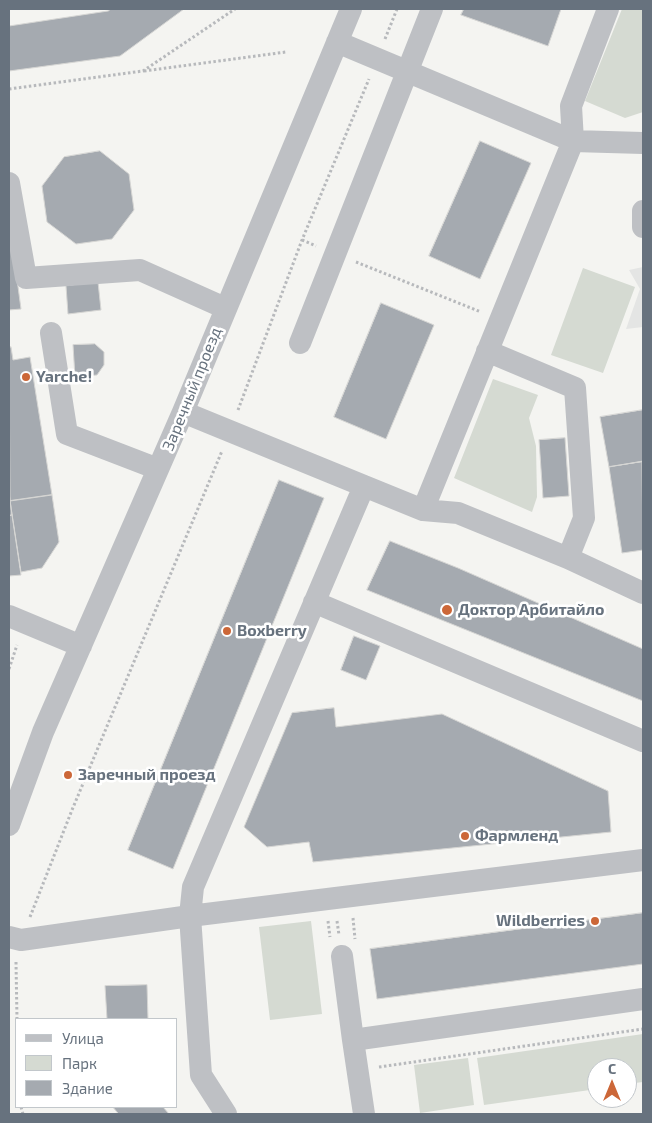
<!DOCTYPE html>
<meta charset="utf-8">
<style>
body{margin:0}
#map{position:relative;width:652px;height:1123px;overflow:hidden;background:#f4f4f1;font-family:"Exo 2",sans-serif}
canvas{display:block}
.frame{position:absolute;inset:0;border:10px solid #67727e;pointer-events:none}
.legend{position:absolute;left:15px;top:1018px;width:162px;height:90px;box-sizing:border-box;background:#fff;border:1px solid #c2c7cb;margin:0;padding:6px 9px;list-style:none;font-size:15px;color:#67727e}
.legend li{display:flex;align-items:center;gap:10px;height:25px}
.legend b{width:25px;border:1px solid #c2c7cb}
.north{position:absolute;left:587px;top:1058px;width:50px;height:50px;box-sizing:border-box;background:#fff;border:1px solid #c2c7cb;border-radius:50%;rotate:0deg;font-size:14px;font-weight:700;line-height:20px;text-align:center;color:#67727e}
.north::after{content:'';display:block;margin:auto;width:18px;height:22px;background:#cc6738;clip-path:polygon(50% 0,100% 100%,50% 72%,0 100%)}
</style>
<div id="map">
<canvas width="652" height="1123"></canvas>
<div class="frame"></div>
<ul class="legend">
<li><b style="height:6px;background:#bec0c4"></b>Улица</li>
<li><b style="height:14px;background:#d5dad2"></b>Парк</li>
<li><b style="height:14px;background:#a5aab0"></b>Здание</li>
</ul>
<div class="north">С</div>
</div>
<script>
const context = document.querySelector('canvas').getContext('2d');
context.lineJoin = 'round';
function fillPath(path, color) {
  context.fillStyle = color;
  context.fill(path, 'evenodd');
}
function trace(path, color, width, dash) {
  context.strokeStyle = color;
  context.lineWidth = width;
  context.lineCap = dash ? 'butt' : 'round';
  context.setLineDash(dash || []);
  context.stroke(path);
}
function write(font, color, halo, rows, align = 'center') {
  context.font = font + ' "Exo 2",sans-serif';
  context.lineWidth = 5;
  context.setLineDash([]);
  context.textBaseline = 'middle';
  context.strokeStyle = halo;
  context.fillStyle = color;
  for (const [text, x, y, turn = 0] of rows) {
    context.save();
    context.translate(x, y);
    context.rotate((+turn || 0) * Math.PI / 180);
    context.textAlign = isNaN(turn) ? turn : align;
    if (halo) context.strokeText(text, 0, 0);
    context.fillText(text, 0, 0);
    context.restore();
  }
}
const built = new Path2D(`
 M643,267V327L626,329L640,289L629,270Z`);
const green = new Path2D(`
 M622,9H643V112L625,118L585,101Z
 M583,268L635,287L603,373L551,355Z
 M493,379L538,395L529,418L536,446L537,497L532,512L454,478Z
 M311,921L322,1014L270,1020L259,927Z
 M643,1034V1082L627,1084V1068H597V1089L484,1105L477,1058Z
 M468,1058L474,1105L420,1113L414,1065Z`);
const building = new Path2D(`
 M111,9H184L120,56L9,71V26L108,11Z
 M464,9H561L548,46L461,15Z
 M480,141L531,163L480,279L429,256Z
 M100,151L129,174L134,210L112,239L76,244L47,222L42,186L64,157Z
 M9,219L21,309L9,310Z
 M98,282L101,310L68,314L66,286Z
 M381,303L434,325L386,439L334,417Z
 M95,344L104,352V365L97,375L75,377L73,345Z
 M11,347L13,360L30,357L52,495L10,501L9,348Z
 M643,410V461L609,467L600,417Z
 M565,438L569,496L543,498L539,440Z
 M642,462L643,550L622,553L609,467Z
 M279,480L324,498L173,869L128,850Z
 M9,492L12,515L9,516Z
 M52,495L59,542L42,568L21,572L10,501Z
 M12,515L21,575L9,576V516Z
 M390,541L458,568L643,649V701L367,590Z
 M354,636L380,646L366,680L341,670Z
 M334,708L336,727L442,714L608,791L611,832L313,862L309,842L267,847L244,827L292,713Z
 M643,913V964L377,999L370,949Z
 M147,985L148,1019H107L105,986Z
 M113,1107H163L169,1114H119Z`);
const path = new Path2D(`
 M385,39L397,9
 M144,71L286,52
 M9,89L143,71L235,9
 M302,240L316,246
 M356,262L481,312
 M238,410L302,240L369,79
 M9,669L17,645
 M30,917L72,810L222,451
 M353,918L355,939
 M328,921L330,937
 M337,921L339,935
 M16,962L17,1019
 M379,1067L643,1029
 M21,1107L23,1114`);
const minor = new Path2D(`
 M337,42L573,141L643,143
 M9,183L26,278L140,270L225,308
 M643,211V227
 M51,333L67,434L158,469
 M300,343L432,9
 M487,351L575,388L584,518L568,558
 M364,486L423,510L458,513L568,558L643,593
 M423,510L573,141L571,106L608,9
 M314,602L643,741
 M9,616L81,646
 M9,825L43,732L183,412L351,9
 M9,937L21,940L190,916L193,887L364,486L183,412
 M342,956L353,1040L643,999
 M353,1040L364,1114
 M226,1114L201,1075L190,916L643,860`);
const markers = [
 [26,377,5,"#cc6738"],
 [447,610,6,"#cc6738"],
 [227,631,5,"#cc6738"],
 [68,775,5,"#cc6738"],
 [465,836,5,"#cc6738"],
 [595,921,5,"#cc6738"]
];
const poiNames = [
 ["Yarche!",36,377],
 ["Доктор Арбитайло",458,610],
 ["Boxberry",237,631],
 ["Заречный проезд",78,775],
 ["Фармленд",475,836],
 ["Wildberries",585,921,"right"]
];
const streetNames = [
 ["Заречный проезд",192,389,-68]
];
fillPath(built, '#e4e5e4');
fillPath(green, '#d5dad2');
fillPath(building, '#a5aab0');
trace(building, '#d5d5d3', 1);
trace(path, '#b7b9bc', 3, [2.5, 2.5]);
trace(minor, '#bec0c4', 22);
for (const [x, y, r, color] of markers) {
  const dot = new Path2D();
  dot.arc(x, y, r, 0, 2 * Math.PI);
  context.fillStyle = color;
  context.fill(dot);
  trace(dot, '#fff', 2);
}
write('bold 16px', '#67727e', '#fff', poiNames, 'left');
write('16px', '#67727e', '#fff', streetNames);
</script>
